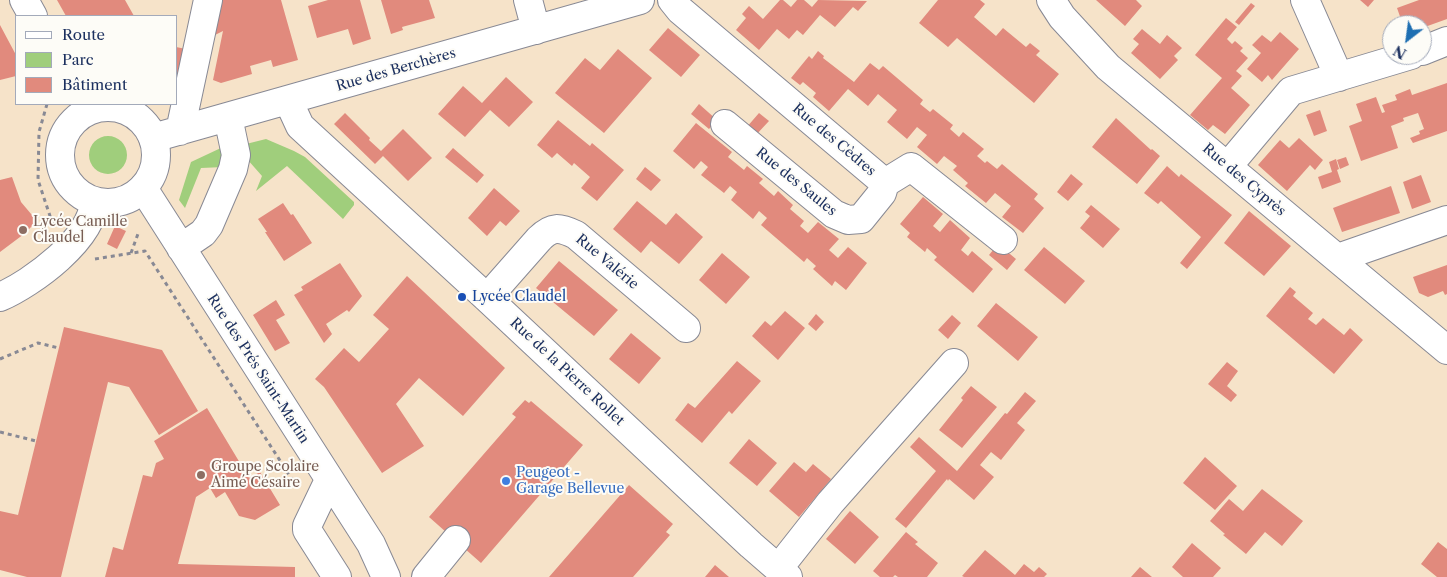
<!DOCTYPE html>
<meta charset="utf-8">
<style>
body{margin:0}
#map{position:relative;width:1447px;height:577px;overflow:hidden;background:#f6e3c9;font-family:"Libre Caslon Text",serif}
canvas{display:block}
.legend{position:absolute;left:15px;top:15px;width:162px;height:90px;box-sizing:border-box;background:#fdfcf7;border:1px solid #a3aaba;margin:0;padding:6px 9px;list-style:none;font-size:15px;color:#1b2f5e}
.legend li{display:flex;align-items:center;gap:10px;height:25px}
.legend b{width:25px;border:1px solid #a3aaba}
.north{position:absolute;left:1382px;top:15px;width:50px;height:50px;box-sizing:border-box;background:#fdfcf7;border:1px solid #a3aaba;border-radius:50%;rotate:210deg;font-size:14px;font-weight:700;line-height:20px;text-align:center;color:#1b2f5e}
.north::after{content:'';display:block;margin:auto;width:18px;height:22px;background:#1f6fb2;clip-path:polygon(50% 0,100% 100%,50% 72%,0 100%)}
</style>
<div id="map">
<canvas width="1447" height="577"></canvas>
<ul class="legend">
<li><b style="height:6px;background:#fff"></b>Route</li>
<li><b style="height:14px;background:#a0ce7c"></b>Parc</li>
<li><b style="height:14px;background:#e18a7d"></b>Bâtiment</li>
</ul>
<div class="north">N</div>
</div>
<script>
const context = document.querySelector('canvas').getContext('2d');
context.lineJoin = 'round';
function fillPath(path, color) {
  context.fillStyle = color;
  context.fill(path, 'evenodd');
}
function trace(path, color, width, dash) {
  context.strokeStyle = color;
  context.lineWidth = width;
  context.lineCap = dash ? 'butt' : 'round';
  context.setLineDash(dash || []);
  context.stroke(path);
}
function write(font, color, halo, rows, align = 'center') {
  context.font = font + ' "Libre Caslon Text",serif';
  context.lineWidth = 4;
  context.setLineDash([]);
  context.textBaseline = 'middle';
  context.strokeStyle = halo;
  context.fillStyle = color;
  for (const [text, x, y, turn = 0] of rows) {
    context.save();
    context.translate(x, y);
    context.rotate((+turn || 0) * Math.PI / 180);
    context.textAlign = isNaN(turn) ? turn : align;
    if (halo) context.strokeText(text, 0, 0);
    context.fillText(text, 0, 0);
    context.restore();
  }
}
const green = new Path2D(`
 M89 155a19 19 0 1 1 38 0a19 19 0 1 1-38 0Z
 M266,139L294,151L305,157L354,202V205L343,219L287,166L256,191L262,176L247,159L246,144Z
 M223,147L224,167L201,168L185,208L179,200L191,162Z`);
const building = new Path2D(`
 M57,0H125L134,16H66Z
 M216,0H281L298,60L273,67L271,60L250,66L252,74L221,83L213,80L223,31L207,39Z
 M328,0H360L371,39L353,45L348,29L317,38L308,6Z
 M381,0H429L435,18L402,27L403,30L391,34Z
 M780,0H783L791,7L797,0H804L812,7L818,0L867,1L858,11L853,7L835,27L820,15L803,35L797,30L789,39L777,29L759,50L736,30L746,18L742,14L749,6L763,19Z
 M938,0H980L985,4L974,17L996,36L1003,28L1026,47L1030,43L1040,51L1036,55L1059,74L1034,103L957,38L948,47L919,23Z
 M1096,0H1136L1142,6L1125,26Z
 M1360,0H1374L1368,7Z
 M1419,0H1447V19L1422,28V25H1403L1397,8Z
 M1251,3L1255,6L1239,25L1235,22Z
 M1226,18L1237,27L1227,39L1232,44L1235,41L1243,48L1240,51L1248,58L1236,71L1242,76L1231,88L1250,105L1225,134L1213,125L1208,130L1190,115L1222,78L1195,55Z
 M0,25L16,55V76L0,80Z
 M668,28L700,55L681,77L649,50Z
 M1142,29L1160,44L1167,35L1182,48L1174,56L1178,60L1160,79L1131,53L1139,44L1133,39Z
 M1280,32L1299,49L1272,80L1268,75L1262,82L1247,69L1261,53L1252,45L1262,35L1271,42Z
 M176,47L186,49L176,87Z
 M618,49L652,78L604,133L555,93L585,58L600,70Z
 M818,51L824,56L823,58L854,82L870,63L879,70L883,66L923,100L920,104L930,112L933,109L953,125L950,129L959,137L963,132L984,149L977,156L985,163L987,161L997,169L1002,164L1038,194L1034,199L1044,208L1023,233L1002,217L1011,206L995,193L986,203L965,186L968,183L953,170L957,166L944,156L937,164L917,147L927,135L917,127L907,139L887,122L897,110L878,94L868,106L848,89L829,111L813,97L816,93L803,82L800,85L791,78L809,56L812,59Z
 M506,77L533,102L509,127L490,110L465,137L438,114L463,86L482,103Z
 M1447,83V131L1413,143L1410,138L1420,134L1419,131L1424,129L1418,113L1403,118L1404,121L1391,126L1398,148L1361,161L1349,126L1362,121L1356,104L1376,97L1382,113L1385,112L1382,105L1397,100L1395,95L1410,89L1412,95Z
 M699,104L717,120L709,129L691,114Z
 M1320,110L1327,131L1314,136L1306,115Z
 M345,113L370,138L369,140L381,151L403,129L432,158L408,181L383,156L375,164L334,124Z
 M759,113L769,121L755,136L746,128Z
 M1116,118L1151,150L1152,149L1160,156L1137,184L1092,147Z
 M558,120L590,146L592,143L624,170L597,201L581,188L590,177L574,163L572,166L557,153L552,158L537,145Z
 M696,123L732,152L728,157L744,170L747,166L763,179L759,183L774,196L778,191L793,205L790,209L804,221L800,226L808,233L818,222L839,239L829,250L838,258L848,247L867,263L846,290L835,281L832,286L813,269L816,266L807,258L804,262L761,225L767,218L759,211L753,219L731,200L737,192L730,186L724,193L701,175L708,167L701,161L694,169L673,151Z
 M1299,138L1323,160L1315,170L1310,165L1287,191L1258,165L1280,140L1289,148Z
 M453,148L484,175L477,183L445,157Z
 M1346,157L1349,165L1340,169L1337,160Z
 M1336,159L1339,169L1337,170L1341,182L1322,189L1318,177L1332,172L1329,162Z
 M1167,166L1179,177L1181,174L1232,215L1187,269L1180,263L1201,237L1161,201L1158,204L1144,193Z
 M645,167L661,180L651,191L636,179Z
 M1071,174L1083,184L1068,201L1057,192Z
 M1421,175L1431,202L1412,209L1403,182Z
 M12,177L21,202L37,221L24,234L0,252V180Z
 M1391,186L1400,213L1342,232L1333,208Z
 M494,188L520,211L506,226L500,221L487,236L468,218Z
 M923,197L943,214L933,226L940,232L950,220L970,238L961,250L968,256L972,251L993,269L973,293L934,260L937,257L927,248L925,252L907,237L910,233L900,224Z
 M637,201L666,225L676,213L703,237L679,264L651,241L641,253L613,229Z
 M283,203L291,215L293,214L312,243L284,261L265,232H267L258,219Z
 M1091,205L1120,229L1103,248L1080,228L1090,216L1085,212Z
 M1249,211L1291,246L1264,276L1224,243Z
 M115,226L126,231L117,249L107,244Z
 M998,244L1016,259L1007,270L989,255Z
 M1044,247L1085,281L1065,304L1024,270Z
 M722,253L750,277L726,304L699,280Z
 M559,261L618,310L594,336L536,288Z
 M340,263L362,296L349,312L347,310L326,324L332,334L324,343L294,295L303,290L301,287Z
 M1447,265V294L1445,295L1443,291L1428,297L1419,293L1413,277Z
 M407,276L505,368L463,416L419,378L396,404L424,446L382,473L324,387L315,379L344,348L359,362L389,329L373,315Z
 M1290,287L1296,292L1293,296L1313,313L1308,319L1316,325L1323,318L1344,335L1350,328L1363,340L1334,374L1266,316Z
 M276,300L285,315L276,320L290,343L275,351L253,315Z
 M996,303L1038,337L1018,361L977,326Z
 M785,311L805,328L778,360L752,336L765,321L771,326Z
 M816,314L824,322L816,331L808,324Z
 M952,315L961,323L948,339L938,330Z
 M64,327L162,350L198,411L159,435L129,387L108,382L61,577H27L0,570V511L18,515Z
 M631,333L661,358L639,384L609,359Z
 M737,361L761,381L732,414L729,411L702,443L675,420L688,403L695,408Z
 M1227,362L1238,371L1227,386L1237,395L1231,402L1208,384Z
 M971,386L997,407L962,448L939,430L963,400L961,398Z
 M1025,392L1036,401L1017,423L1025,430L1001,460L991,452L980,465L994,477L974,500L949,479L948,481L947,479L906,528L895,519L936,471L910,447L919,437L957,471L1005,413L1007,414Z
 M525,400L529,403L531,401L583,445L481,563L429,517L516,417L512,414Z
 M207,408L249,478L260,472L280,505L255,520L239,516L225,492L216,498L210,488L196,497L178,564L295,567V577H105L113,547L123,550L143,475L152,477L156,463L164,459L154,441Z
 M749,439L777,463L757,486L729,463Z
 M1205,457L1237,486L1215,510L1183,483Z
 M794,462L806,472L813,464L831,479L799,517L769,491Z
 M629,485L673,524L666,532L670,535L633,577H549Z
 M1262,489L1303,521L1282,546L1265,532L1246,554L1223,535L1225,534L1210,521L1229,499L1243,511Z
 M850,511L879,537L855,564L826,539Z
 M906,532L918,542L915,544L938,563L927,577H898L895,575L893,577H880L873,571Z
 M1438,542L1447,549V577H1437L1421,564Z
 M1192,543L1221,568L1213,577H1183L1172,567Z
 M985,550L1015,575L1024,564L1034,572L1039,567L1047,574L1044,577H964L962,576Z
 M715,565L729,577H705Z
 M1140,567L1152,577H1131Z`);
const path = new Path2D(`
 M47,104L39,132L38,180L53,225
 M131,253L139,231
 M95,259L145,251L297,487
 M0,359L38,343L59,348
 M0,432L36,441`);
const minor = new Path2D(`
 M528,0L536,30
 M672,0L680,10L885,183L911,167L1003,240
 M1051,0L1062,17L1108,67L1447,350
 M1305,0L1339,77
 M1422,51L1447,41
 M288,100L300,126L487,298L751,545L788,577
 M725,124L834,214L848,220L861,219L882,193L885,183
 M180,131L208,0
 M153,138L640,0
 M1228,166L1291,91L1411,55
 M143,188L371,544L386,577
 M181,248L203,233L209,225L233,169L236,155L228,117
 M1338,258L1447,220
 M487,298L539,239C552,226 559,227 576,235L686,328
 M329,480L307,526V530L337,577
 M778,569L830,503L954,363
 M426,577L456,540`);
const major = new Path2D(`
 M24,0L33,16
 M60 155a48 48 0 1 1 96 0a48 48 0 1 1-96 0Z
 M0,297C32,283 93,239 94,201`);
const markers = [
 [23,230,5,"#8d6e63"],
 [462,297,5,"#1a4fb4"],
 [201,475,5,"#8d6e63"],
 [506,481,5,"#3f7fe0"]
];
const streetNames = [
 ["Rue des Berchères",396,70,-16],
 ["Rue des Cèdres",834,140,40],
 ["Rue des Cyprès",1244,180,40],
 ["Rue des Saules",796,182,39],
 ["Rue Valérie",607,262,40],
 ["Rue des Prés Saint-Martin",258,369,57],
 ["Rue de la Pierre Rollet",567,372,43]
];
const educationNames = [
 ["Lycée Camille",33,222],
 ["Claudel",33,238],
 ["Groupe Scolaire",211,467],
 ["Aimé Césaire",211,483]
];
const transitNames = [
 ["Lycée Claudel",472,297]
];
const shopNames = [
 ["Peugeot -",516,473],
 ["Garage Bellevue",516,489]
];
fillPath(green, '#a0ce7c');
fillPath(building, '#e18a7d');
trace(minor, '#888994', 30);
trace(major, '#888994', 30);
trace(path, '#888994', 3, [4, 4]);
trace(minor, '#fff', 28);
trace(major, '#fff', 28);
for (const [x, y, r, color] of markers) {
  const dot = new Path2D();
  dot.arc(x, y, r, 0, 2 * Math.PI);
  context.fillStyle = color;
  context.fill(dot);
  trace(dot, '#fdfcf7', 2);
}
write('14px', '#1b2f5e', '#fdfcf7', streetNames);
write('14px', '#785e54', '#fdfcf7', educationNames, 'left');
write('14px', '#164399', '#fdfcf7', transitNames, 'left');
write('14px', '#366cbe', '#fdfcf7', shopNames, 'left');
</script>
